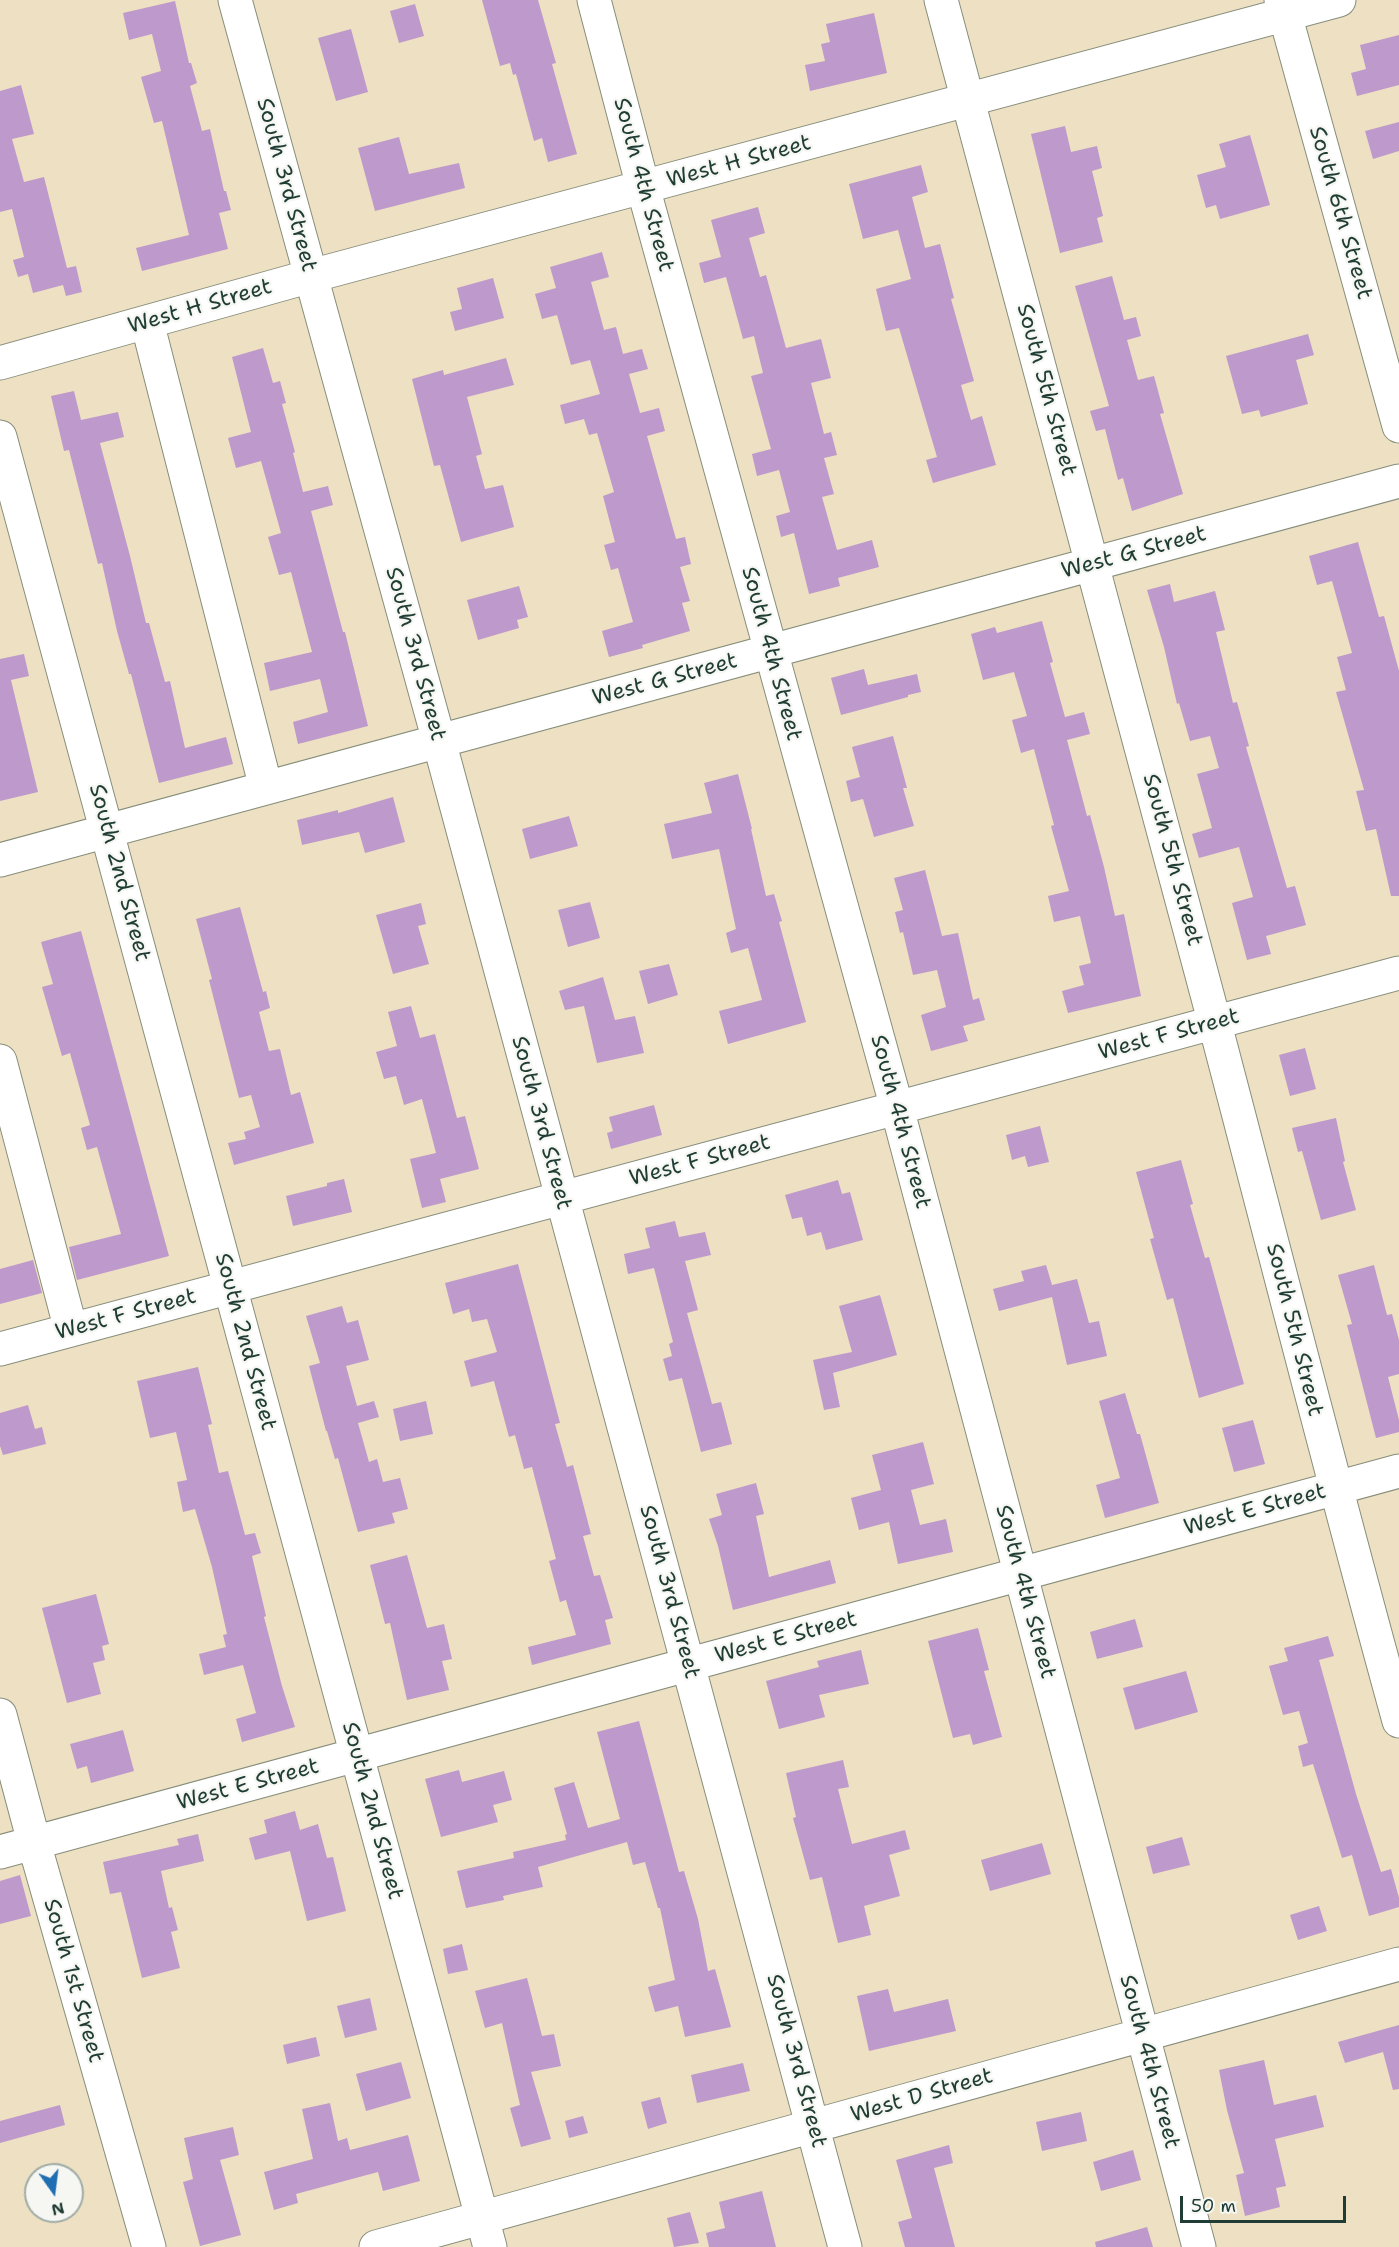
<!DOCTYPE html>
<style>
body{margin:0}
#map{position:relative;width:1399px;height:2247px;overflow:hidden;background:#eee0c2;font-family:"Shantell Sans",sans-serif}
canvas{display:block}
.north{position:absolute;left:24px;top:2163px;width:60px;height:60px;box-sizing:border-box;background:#f6f6f2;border:2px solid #a0aca6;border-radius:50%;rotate:166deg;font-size:16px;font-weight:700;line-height:24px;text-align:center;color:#1f3d34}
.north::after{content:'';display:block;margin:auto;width:21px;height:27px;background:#1f6fb2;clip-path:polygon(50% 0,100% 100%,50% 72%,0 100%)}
.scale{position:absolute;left:1180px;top:2196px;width:166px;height:27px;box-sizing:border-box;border:3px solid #1f3d34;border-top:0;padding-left:8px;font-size:18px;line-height:21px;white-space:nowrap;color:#1f3d34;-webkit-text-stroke:4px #f6f6f2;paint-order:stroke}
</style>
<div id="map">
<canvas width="1399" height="2247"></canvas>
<div class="north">N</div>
<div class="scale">50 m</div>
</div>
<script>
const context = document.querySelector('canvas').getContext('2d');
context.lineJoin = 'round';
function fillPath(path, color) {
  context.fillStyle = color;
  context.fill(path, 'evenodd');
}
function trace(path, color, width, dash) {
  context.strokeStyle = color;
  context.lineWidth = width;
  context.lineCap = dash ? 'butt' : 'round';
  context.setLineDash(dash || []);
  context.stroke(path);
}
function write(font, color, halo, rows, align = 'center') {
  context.font = font + ' "Shantell Sans",sans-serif';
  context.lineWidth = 4.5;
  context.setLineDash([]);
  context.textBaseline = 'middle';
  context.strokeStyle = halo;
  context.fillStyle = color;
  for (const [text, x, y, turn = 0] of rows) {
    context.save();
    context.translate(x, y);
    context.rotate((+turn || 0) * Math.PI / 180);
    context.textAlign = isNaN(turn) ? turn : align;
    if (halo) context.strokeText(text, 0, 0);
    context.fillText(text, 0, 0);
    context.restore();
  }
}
const building = new Path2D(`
 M482,0H538L556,63L552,64L577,154L548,162L542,138L534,141L516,74L513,75L510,63L500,66Z
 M175,1L189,63H191L197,83L190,86L202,131L210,129L224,191H226L231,210L219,213L228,249L142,271L136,248L189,235L162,121L154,123L141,77L161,71L152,34L129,40L123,13Z
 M415,4L424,36L399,43L390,11Z
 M874,13L887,73L810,91L805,65L825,61L821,44L830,42L826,24Z
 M351,29L368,92L336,101L318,38Z
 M1399,35V85L1357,96L1351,73L1366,69L1360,45Z
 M21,85L34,134L12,139L24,182L44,177L67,268L76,266L82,292L66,296L63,285L33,293L28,274L18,277L13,260L24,257L12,209L0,212V91Z
 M1399,122V151L1373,159L1365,131Z
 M1065,126L1071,152L1097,146L1102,168L1092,171L1103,216L1097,218L1103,242L1060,253L1031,134Z
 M1250,135L1270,205L1220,219L1216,205L1206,208L1197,175L1226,167L1219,144Z
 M399,137L409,174L459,163L465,188L375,211L358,148Z
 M921,165L928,192L912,197L925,248L940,244L954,298L951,299L974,381L961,385L971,420L982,416L996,465L933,483L926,460L937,457L899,328L886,331L876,289L911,279L898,230L863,239L849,184Z
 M758,207L765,233L749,238L760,277L766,275L786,348L821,339L831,378L811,383L824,434L831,432L837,455L824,458L834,494L822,497L837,550L872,540L879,567L838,578L840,586L809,594L794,533L781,537L776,516L790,512L779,470L757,476L752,454L771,449L751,376L763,373L754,336L743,339L726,277L704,283L699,263L721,257L711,220Z
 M602,252L609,277L591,282L604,330L616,327L623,354L642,349L648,369L629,374L640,413L659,408L665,431L647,436L676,539L685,537L691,564L680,567L690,601L682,603L690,631L642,645L643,648L609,657L602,631L633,622L618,568L611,570L604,545L615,542L603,496L614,492L597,433L589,435L584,419L565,424L560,405L600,394L590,360L571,365L557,315L542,319L535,294L556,288L550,267Z
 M1112,276L1124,320L1136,317L1141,336L1127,340L1138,380L1154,376L1164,413L1160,414L1183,494L1132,511L1123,478L1118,480L1105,429L1096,431L1090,411L1109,406L1075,286Z
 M493,278L504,318L455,331L450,312L462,309L457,288Z
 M1308,334L1314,355L1296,360L1308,404L1261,417L1259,410L1242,414L1226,356Z
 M263,348L273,383L280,381L286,403L282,404L295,452L293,453L303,492L328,486L333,505L311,511L343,632H345L368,726L298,744L293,722L328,712L320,679L270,691L264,663L312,652L291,572L279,575L268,537L281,533L261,461L236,468L228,438L251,432L232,357Z
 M506,358L514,385L467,397L482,454L476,456L485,489L503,485L514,527L461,542L440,465L434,466L412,379L443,370L444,375Z
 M74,391L81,420L118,412L124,437L100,443L130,556L146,623H149L165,682L170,681L185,748L226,737L233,764L159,783L131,674H129L117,631L102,563L98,564L69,450L64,451L51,396Z
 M1358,542L1379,617L1384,616L1399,671V896H1391L1376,829L1366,831L1356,791L1364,790L1336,692L1346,690L1337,657L1352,653L1332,581L1317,585L1309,556Z
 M1170,584L1174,602L1215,591L1225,630L1216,632L1233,703L1237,702L1249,746L1246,747L1287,888L1295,886L1306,925L1266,936L1271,954L1247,960L1232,903L1253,897L1239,847L1199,858L1192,834L1212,828L1197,774L1219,768L1210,736L1190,741L1179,703L1177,704L1164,647L1147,590Z
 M519,586L528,617L517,620L519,628L478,640L467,600Z
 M1042,621L1053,662L1050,663L1065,717L1084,712L1090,734L1067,740L1087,816L1090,815L1104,867L1115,916L1124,914L1141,996L1068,1013L1062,991L1084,985L1079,966L1091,963L1080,916L1054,922L1048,896L1069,891L1051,826L1054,825L1034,749L1021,753L1012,720L1027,716L1014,672L983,680L971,634L995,627L997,633Z
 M24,654L29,676L11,680L38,792L0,801V659Z
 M864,669L868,685L917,674L921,692L908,695V697L841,715L831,678Z
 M893,736L907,788H903L914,826L874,837L863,799L851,802L846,781L860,777L852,747Z
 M738,774L752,829H751L766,896L774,894L782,921L779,922L806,1022L728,1044L719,1011L762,1000L748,948L731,953L726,933L736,929L719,849L672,859L664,824L712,813L704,783Z
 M393,797L405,842L365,853L359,832L302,845L297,820L338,810V813Z
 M569,816L578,846L530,859L522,829Z
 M925,870L942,936L958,933L973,1000L979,998L985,1020L963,1026L968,1041L931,1051L921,1015L946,1007L937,970L913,975L903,932L900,933L895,912L903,910L894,878Z
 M590,902L600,938L568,947L558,910Z
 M421,903L426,924L418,926L429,964L393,974L376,915Z
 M240,907L263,992L266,991L270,1008L259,1012L269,1051L280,1049L291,1095L300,1092L314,1143L234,1165L228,1143L246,1139L244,1132L260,1127L251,1095L239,1098L209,980L212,979L196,919Z
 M81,931L169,1256L77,1280L69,1247L121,1234L97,1147L87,1150L81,1128L90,1125L70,1053L62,1056L42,987L53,984L41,942Z
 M669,964L678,995L648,1004L639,971Z
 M603,977L615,1020L635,1016L644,1053L597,1063L584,1006L565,1010L559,991Z
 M411,1006L420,1038L435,1034L457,1118L465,1116L479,1169L440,1179L446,1202L422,1208L410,1159L436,1153L422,1099L404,1105L396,1076L384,1079L376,1052L397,1046L388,1012Z
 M1305,1048L1316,1089L1290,1096L1279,1055Z
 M654,1105L662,1135L611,1149L607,1133L613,1131L609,1117Z
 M1336,1118L1345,1161L1343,1162L1356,1210L1321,1220L1302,1151L1298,1152L1292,1128Z
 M1040,1126L1049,1162L1028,1167L1025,1156L1012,1160L1006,1135Z
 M1181,1160L1193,1204L1190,1205L1205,1258L1209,1257L1244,1384L1199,1398L1173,1298L1167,1300L1150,1239L1154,1238L1136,1172Z
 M344,1179L352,1212L293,1226L286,1196L327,1186V1183Z
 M838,1180L842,1194L850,1192L863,1240L826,1250L821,1232L807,1236L802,1217L792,1219L785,1195Z
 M675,1221L679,1237L705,1232L711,1255L685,1261L698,1310L687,1313L712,1404L721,1402L732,1444L701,1452L682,1378L669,1381L663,1359L672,1356L669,1344L673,1342L654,1268L628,1274L624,1254L650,1248L645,1228Z
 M33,1260L42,1293L0,1304V1269Z
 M518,1264L560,1423L555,1424L567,1467L573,1465L591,1534L583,1536L594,1576L600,1575L613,1618L605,1620L611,1644L532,1665L528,1647L576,1635L566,1600L560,1602L549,1561L556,1559L532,1467L524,1469L515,1435L509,1437L494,1381L471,1387L464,1361L497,1352L487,1319L472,1322L469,1309L453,1314L445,1283Z
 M1046,1265L1052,1285L1077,1279L1089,1323L1099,1321L1107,1356L1067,1365L1052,1297L999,1311L993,1289L1024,1281L1021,1271Z
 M1374,1265L1387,1315L1392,1314L1399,1340V1374L1388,1377L1399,1420V1432L1376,1438L1347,1325L1352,1324L1338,1275Z
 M880,1295L897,1355L833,1373L840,1407L824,1410L813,1360L852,1352L839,1306Z
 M342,1306L347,1323L358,1320L369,1360L346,1366L357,1406L374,1401L379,1417L358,1423L369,1462L377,1459L383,1482L400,1478L408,1509L392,1513L395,1523L358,1532L338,1458L335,1459L327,1431H326L309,1366L320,1363L306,1316Z
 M198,1367L212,1424L208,1425L219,1473L228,1471L245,1535L255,1533L261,1553L252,1556L266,1616L264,1617L282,1686L295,1727L242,1742L236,1719L256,1713L243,1665L204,1675L199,1654L226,1647L223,1635L227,1634L212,1567L195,1509L183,1512L177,1482L187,1480L176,1432L150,1438L137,1381Z
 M1125,1393L1137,1434H1140L1159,1503L1105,1518L1096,1485L1120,1478L1099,1401Z
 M426,1401L433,1434L400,1441L393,1409Z
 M28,1405L35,1429L42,1427L46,1444L3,1455L0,1446V1413Z
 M1253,1420L1265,1464L1234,1472L1222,1428Z
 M923,1442L934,1484L911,1490L920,1525L946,1519L953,1552L898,1564L889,1522L859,1530L851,1498L881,1490L872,1455Z
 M756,1483L764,1514L756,1516L769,1577L830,1560L836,1583L733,1610L718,1546L709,1519L722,1515L716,1494Z
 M407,1555L427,1628L444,1624L452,1659L442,1661L449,1690L407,1700L390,1623L385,1624L370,1565Z
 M96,1594L109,1644L102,1646L105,1660L93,1663L101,1694L67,1703L42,1608Z
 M1135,1619L1143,1647L1097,1659L1090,1632Z
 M978,1628L989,1670L984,1671L1002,1737L973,1745L970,1734L953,1738L928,1641Z
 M1328,1636L1334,1656L1319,1660L1356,1794L1381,1872L1391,1869L1399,1898V1907L1369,1916L1352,1855L1342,1858L1313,1764L1303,1767L1298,1746L1308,1743L1299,1711L1283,1715L1269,1666L1288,1661L1284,1648Z
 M861,1650L869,1684L819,1695L825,1717L779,1729L766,1681L819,1667L817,1661Z
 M1186,1671L1198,1712L1135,1730L1123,1688Z
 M639,1721L679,1872L684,1871L698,1919L708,1971L715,1969L731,2027L685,2037L678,2006L655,2012L648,1987L675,1980L660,1908H658L645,1862L633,1865L627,1842L538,1867L543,1887L503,1896L504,1900L466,1908L457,1871L514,1858L513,1852L566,1840L565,1835L567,1834L554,1788L574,1782L588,1828L620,1819L597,1732Z
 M123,1730L134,1771L91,1783L87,1766L77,1769L70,1744Z
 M843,1760L849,1787L838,1789L852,1844L905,1830L910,1849L889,1855L900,1896L864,1906L871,1935L838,1943L822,1877L810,1880L793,1818L796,1817L786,1773Z
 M459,1770L462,1782L504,1771L512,1800L493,1805L498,1822L441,1837L425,1779Z
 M295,1811L300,1830L318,1824L327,1858L333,1857L346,1911L307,1921L290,1851L255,1860L249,1838L267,1833L264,1820Z
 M198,1834L204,1861L161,1871L169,1908L172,1907L178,1930L171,1932L180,1968L142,1978L121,1892L110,1894L103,1862L179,1845L177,1839Z
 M1182,1837L1190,1865L1153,1874L1146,1847Z
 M1042,1843L1051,1874L990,1891L981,1860Z
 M20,1875L31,1916L0,1924V1881Z
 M1319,1906L1327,1931L1298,1940L1290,1915Z
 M462,1944L468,1970L448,1974L443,1949Z
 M527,1978L542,2036L554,2034L561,2066L531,2072L551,2139L521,2147L510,2108L520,2105L502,2023L485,2028L475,1991Z
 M888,1989L894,2012L948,1999L956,2031L869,2051L857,1996Z
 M370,1998L377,2030L345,2038L337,2006Z
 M1399,2025V2089L1393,2090L1383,2052L1345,2063L1338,2042Z
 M316,2037L320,2056L287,2064L283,2045Z
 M1264,2060L1274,2105L1316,2095L1324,2127L1275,2139L1286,2186L1276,2188L1280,2207L1245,2216L1236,2175L1244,2173L1227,2110L1219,2070Z
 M401,2062L411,2098L366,2111L356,2074Z
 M743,2063L750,2091L697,2103L691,2075Z
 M660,2097L667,2123L648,2129L641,2102Z
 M330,2103L338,2141L347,2138L350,2150L408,2135L420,2181L383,2191L378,2172L296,2194L298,2203L274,2210L264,2172L313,2159L302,2109Z
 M60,2105L65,2125L0,2143V2121Z
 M1081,2112L1087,2141L1042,2151L1036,2122Z
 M583,2116L588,2133L569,2138L565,2121Z
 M233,2127L239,2155L220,2160L241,2235L200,2246L183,2182L193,2179L184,2138Z
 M949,2145L953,2163L934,2168L955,2247H905L898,2222L912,2218L896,2160Z
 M1133,2150L1141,2180L1101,2191L1093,2162Z
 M762,2191L776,2247H709L706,2233L725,2228L719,2202Z
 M690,2212L699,2243L674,2247L667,2218Z
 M1147,2227L1153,2247H1096L1095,2242Z`);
const minor = new Path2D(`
 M235,0L439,741L845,2247
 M594,0L643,187L897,1108L1199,2247
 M941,0C1030,331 1120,662 1207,994C1271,1236 1332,1479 1399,1721
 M1281,0L1399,426
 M147,322L266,788
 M0,363L311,276L1339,0
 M0,437L490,2247
 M0,860L1399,481
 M0,1061L71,1330
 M0,1349L1399,973
 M0,1715L38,1857L149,2247
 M0,1852L1399,1471
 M376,2247L1399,1964`);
const streetNames = [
 ["West H Street",739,162,-15],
 ["South 3rd Street",286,185,75],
 ["South 4th Street",643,185,75],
 ["South 6th Street",1340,213,74],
 ["West H Street",200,307,-16],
 ["South 5th Street",1046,390,75],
 ["West G Street",1134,553,-15],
 ["South 3rd Street",415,654,75],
 ["South 4th Street",771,654,75],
 ["West G Street",665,680,-15],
 ["South 5th Street",1172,860,75],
 ["South 2nd Street",119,873,75],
 ["West F Street",1169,1035,-15],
 ["South 4th Street",900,1122,75],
 ["South 3rd Street",541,1123,75],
 ["West F Street",700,1161,-15],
 ["West F Street",126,1315,-15],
 ["South 5th Street",1294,1330,76],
 ["South 2nd Street",245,1342,75],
 ["West E Street",1255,1510,-15],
 ["South 3rd Street",669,1592,75],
 ["South 4th Street",1025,1592,75],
 ["West E Street",786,1638,-15],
 ["West E Street",248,1785,-15],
 ["South 2nd Street",372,1811,75],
 ["South 1st Street",73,1981,74],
 ["South 3rd Street",796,2061,75],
 ["South 4th Street",1149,2062,75],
 ["West D Street",922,2096,-16]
];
fillPath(building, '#be99cb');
trace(minor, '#868e7b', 35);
trace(minor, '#fff', 33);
write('22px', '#1f3d34', '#f6f6f2', streetNames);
</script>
